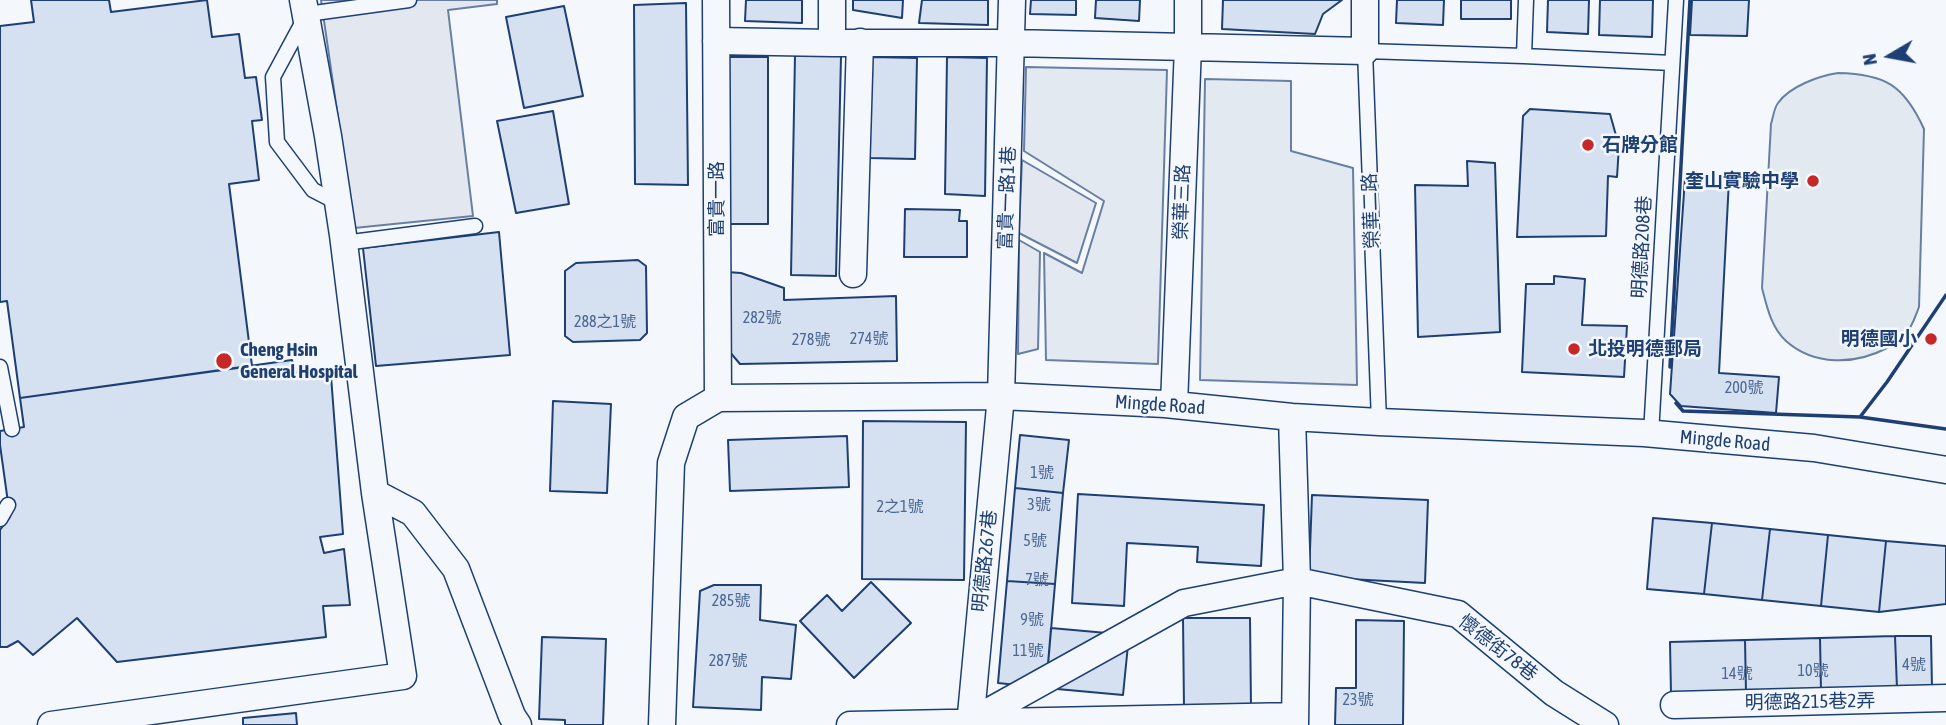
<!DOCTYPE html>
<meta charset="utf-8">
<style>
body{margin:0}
#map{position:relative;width:1946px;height:725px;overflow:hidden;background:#f4f7fb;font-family:"Asap Condensed",sans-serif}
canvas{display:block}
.north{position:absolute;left:1855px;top:21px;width:70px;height:70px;-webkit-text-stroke:5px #f4f7fb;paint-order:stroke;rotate:260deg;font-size:19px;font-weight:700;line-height:28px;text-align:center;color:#1d3f73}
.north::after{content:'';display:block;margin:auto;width:24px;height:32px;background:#1d3f73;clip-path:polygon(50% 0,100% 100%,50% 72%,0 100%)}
</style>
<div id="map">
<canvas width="1946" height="725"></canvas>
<div class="north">N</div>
</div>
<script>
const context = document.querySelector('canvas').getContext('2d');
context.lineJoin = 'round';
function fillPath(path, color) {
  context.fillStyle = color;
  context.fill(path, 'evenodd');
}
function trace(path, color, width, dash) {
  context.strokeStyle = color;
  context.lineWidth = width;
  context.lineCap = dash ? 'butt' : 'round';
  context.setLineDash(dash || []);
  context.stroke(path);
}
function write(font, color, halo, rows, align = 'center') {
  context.font = font + ' "Asap Condensed","Noto Sans TC",sans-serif';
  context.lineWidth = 5;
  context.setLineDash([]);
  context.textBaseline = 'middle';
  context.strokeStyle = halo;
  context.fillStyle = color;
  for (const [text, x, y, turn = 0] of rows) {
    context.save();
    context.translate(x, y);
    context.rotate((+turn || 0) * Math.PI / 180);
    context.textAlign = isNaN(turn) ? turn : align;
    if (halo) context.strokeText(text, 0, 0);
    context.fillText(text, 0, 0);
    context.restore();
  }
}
const green = new Path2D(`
 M1026,67L1167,70L1158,364L1046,360L1044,253L1082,273L1104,201L1024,151Z
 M1838,73C1885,74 1904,85 1924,129L1919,307C1915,317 1912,328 1904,336C1900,341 1892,345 1887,348C1855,365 1814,366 1786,341C1771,327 1767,307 1762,288L1771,124C1773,118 1774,108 1778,103C1790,86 1819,76 1838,73Z
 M1205,79L1291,81V151L1353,168L1357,385L1200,380Z`);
const parking = new Path2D(`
 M321,0H497V4L448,10L473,216L354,228Z
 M1022,160L1096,203L1077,263L1019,233Z
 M1019,240L1040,252L1038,349L1018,354Z`);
const building = new Path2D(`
 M31,0H109L111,12L207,0L212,37L239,34L245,78L256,77L262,120L252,121L259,180L229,184L252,366L20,398L7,301L0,302V26L34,22Z
 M746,0H802V23L745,21Z
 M853,0H903L902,18L853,10Z
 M922,0H988V25L919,23Z
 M1031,0H1076V15L1030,14Z
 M1096,0H1140L1139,21L1095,18Z
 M1223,0H1342L1323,14L1315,34L1222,29Z
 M1397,0H1444L1443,25L1396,23Z
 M1461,0H1511V19H1461Z
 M1548,0H1589L1588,34L1547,32Z
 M1600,0H1653L1652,37L1599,35Z
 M1692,0H1749L1747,36L1690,35Z
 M686,3L688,185L635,184L634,5Z
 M564,6L583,96L524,108L506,17Z
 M795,55L841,56L836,276L791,275Z
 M729,57H768V224H729Z
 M872,57L917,58L915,159L869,158Z
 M947,57L987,58L985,196L945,194Z
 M1530,109L1610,114L1619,146L1617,177L1608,176L1606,236L1517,237L1523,116Z
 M553,111L569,204L516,213L497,121Z
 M1467,161L1495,163L1500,332L1418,337L1415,185L1468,186Z
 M1685,178L1729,180L1719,373L1779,377L1776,413L1681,406L1670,394Z
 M905,209L960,210L959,221H967V257H904Z
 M499,232L510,355L376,366L363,248Z
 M638,260L646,266L647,333L640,340L573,342L565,336V271L576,263Z
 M727,272L741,273L784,288V300L896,296L897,361L740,364L729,351Z
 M1554,276L1585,279L1582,325L1627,326L1624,377L1522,372L1526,284H1554Z
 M292,360L295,372L331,376L343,534L320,537L324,553L344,549L350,605L323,606L326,637L117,662L77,618L33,655L18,641L7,647H0V530L10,517L0,445V431L24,427L20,398Z
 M553,401L611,404L607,493L550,491Z
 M863,421L966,422L964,580L862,579Z
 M1020,435L1069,440L1063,493L1015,488Z
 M847,436L849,487L730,491L728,440Z
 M1015,488L1063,493L1055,584L1007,581Z
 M1078,494L1264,505L1261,566L1197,562L1198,547L1127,543L1124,606L1072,603Z
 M1312,495L1428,500L1425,583L1309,577Z
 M1653,518L1712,523L1704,594L1647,589Z
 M1712,523L1770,529L1762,600L1704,594Z
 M1770,529L1828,535L1821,606L1762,600Z
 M1828,535L1886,541L1879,612L1821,606Z
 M1886,541L1946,546V604L1879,612Z
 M1007,581L1055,584L1046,688L998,683Z
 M871,582L911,623L854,678L800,621L827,595L842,611Z
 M714,585H761L760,620L796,625L791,679L762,677L761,710L693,707L700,591Z
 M1183,618H1250L1251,708L1184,709Z
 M1356,620L1404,621L1403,725H1335L1336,688H1356Z
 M1051,628L1129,635L1123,695L1046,688Z
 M1895,636L1897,689L1821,691L1820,638Z
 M1895,636H1931L1932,688L1897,689Z
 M542,637L606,639L603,725H565V720L539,719Z
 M1820,638L1821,691L1746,693L1745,640Z
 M1745,640L1746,693L1671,694L1670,642Z
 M296,713L297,725H243V718Z`);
const service = new Path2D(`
 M1524,56L1526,0
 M338,203L313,190L277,142L273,77L307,14L409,0
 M344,243L475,226
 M0,367L12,429
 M1379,422L1365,51L1524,56L1672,63
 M1651,434L1676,0
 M0,519L8,505`);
const minor = new Path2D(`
 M716,0L718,398
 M832,0V43
 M716,41L832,43H1011L1365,51V0
 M853,274L860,42
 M1174,405L1188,46V0
 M1292,417L1297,581L1295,725
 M375,493L413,513L456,569L512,716L518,725
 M1674,705L1946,698
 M970,722L1184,603L1297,581L1458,614L1554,693L1605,725
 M51,725L403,676L375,493L343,235L328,136L303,0
 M662,725L671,463L686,417L718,398L1001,396L1165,404L1292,417L1379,422L1644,433L1814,448L1946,470
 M850,725L1295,716
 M970,725L1001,396L1012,0`);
const wall = new Path2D(`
 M1670,367L1690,0
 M1676,403L1683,411L1860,417L1946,429
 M1860,417L1887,382L1946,295`);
const markers = [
 [1588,145,7,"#c62828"],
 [1813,181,7,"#c62828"],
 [1931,339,7,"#c62828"],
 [1574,349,7,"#c62828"],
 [224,361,9,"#c62828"]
];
const numberNames = [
 ["282號",762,318],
 ["288之1號",605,322],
 ["274號",869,339],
 ["278號",811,340],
 ["200號",1744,388],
 ["1號",1042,473],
 ["3號",1039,505],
 ["2之1號",900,507],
 ["5號",1035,541],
 ["7號",1037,580],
 ["285號",731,601],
 ["9號",1032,620],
 ["11號",1028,651],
 ["287號",728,661],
 ["4號",1914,665],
 ["10號",1813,671],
 ["14號",1737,674],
 ["23號",1358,700]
];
const poiNames = [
 ["石牌分館",1602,145],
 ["奎山實驗中學",1799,181,"right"],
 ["明德國小",1917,339,"right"],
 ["北投明德郵局",1588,349],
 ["Cheng Hsin",240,350],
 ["General Hospital",240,372]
];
const streetNames = [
 ["富貴一路1巷",1007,198,-88],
 ["富貴一路",717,199,-90],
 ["榮華三路",1182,202,-88],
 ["榮華二路",1371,211,-92],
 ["明德路208巷",1642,247,-87],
 ["Mingde Road",1160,405,4],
 ["Mingde Road",1725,441,5],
 ["明德路267巷",985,561,-84],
 ["懷德街78巷",1498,648,38],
 ["明德路215巷2弄",1810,702,-1]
];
fillPath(green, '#e3e9f0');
trace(green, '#687fa3', 2);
fillPath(parking, '#e3e8f0');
trace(parking, '#687fa3', 2);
fillPath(building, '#d5e0f0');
trace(building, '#1d3f73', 2);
trace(service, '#1d3f73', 17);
trace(minor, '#1d3f73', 29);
trace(service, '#f4f7fb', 14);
trace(minor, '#f4f7fb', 26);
trace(wall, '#1d3f73', 3.5);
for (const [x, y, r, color] of markers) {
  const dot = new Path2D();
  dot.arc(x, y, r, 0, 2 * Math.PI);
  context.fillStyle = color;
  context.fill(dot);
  trace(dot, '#f4f7fb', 2.5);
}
write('16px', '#4b6792', null, numberNames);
write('bold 19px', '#1d3f73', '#f4f7fb', poiNames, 'left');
write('19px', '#1d3f73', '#f4f7fb', streetNames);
</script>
